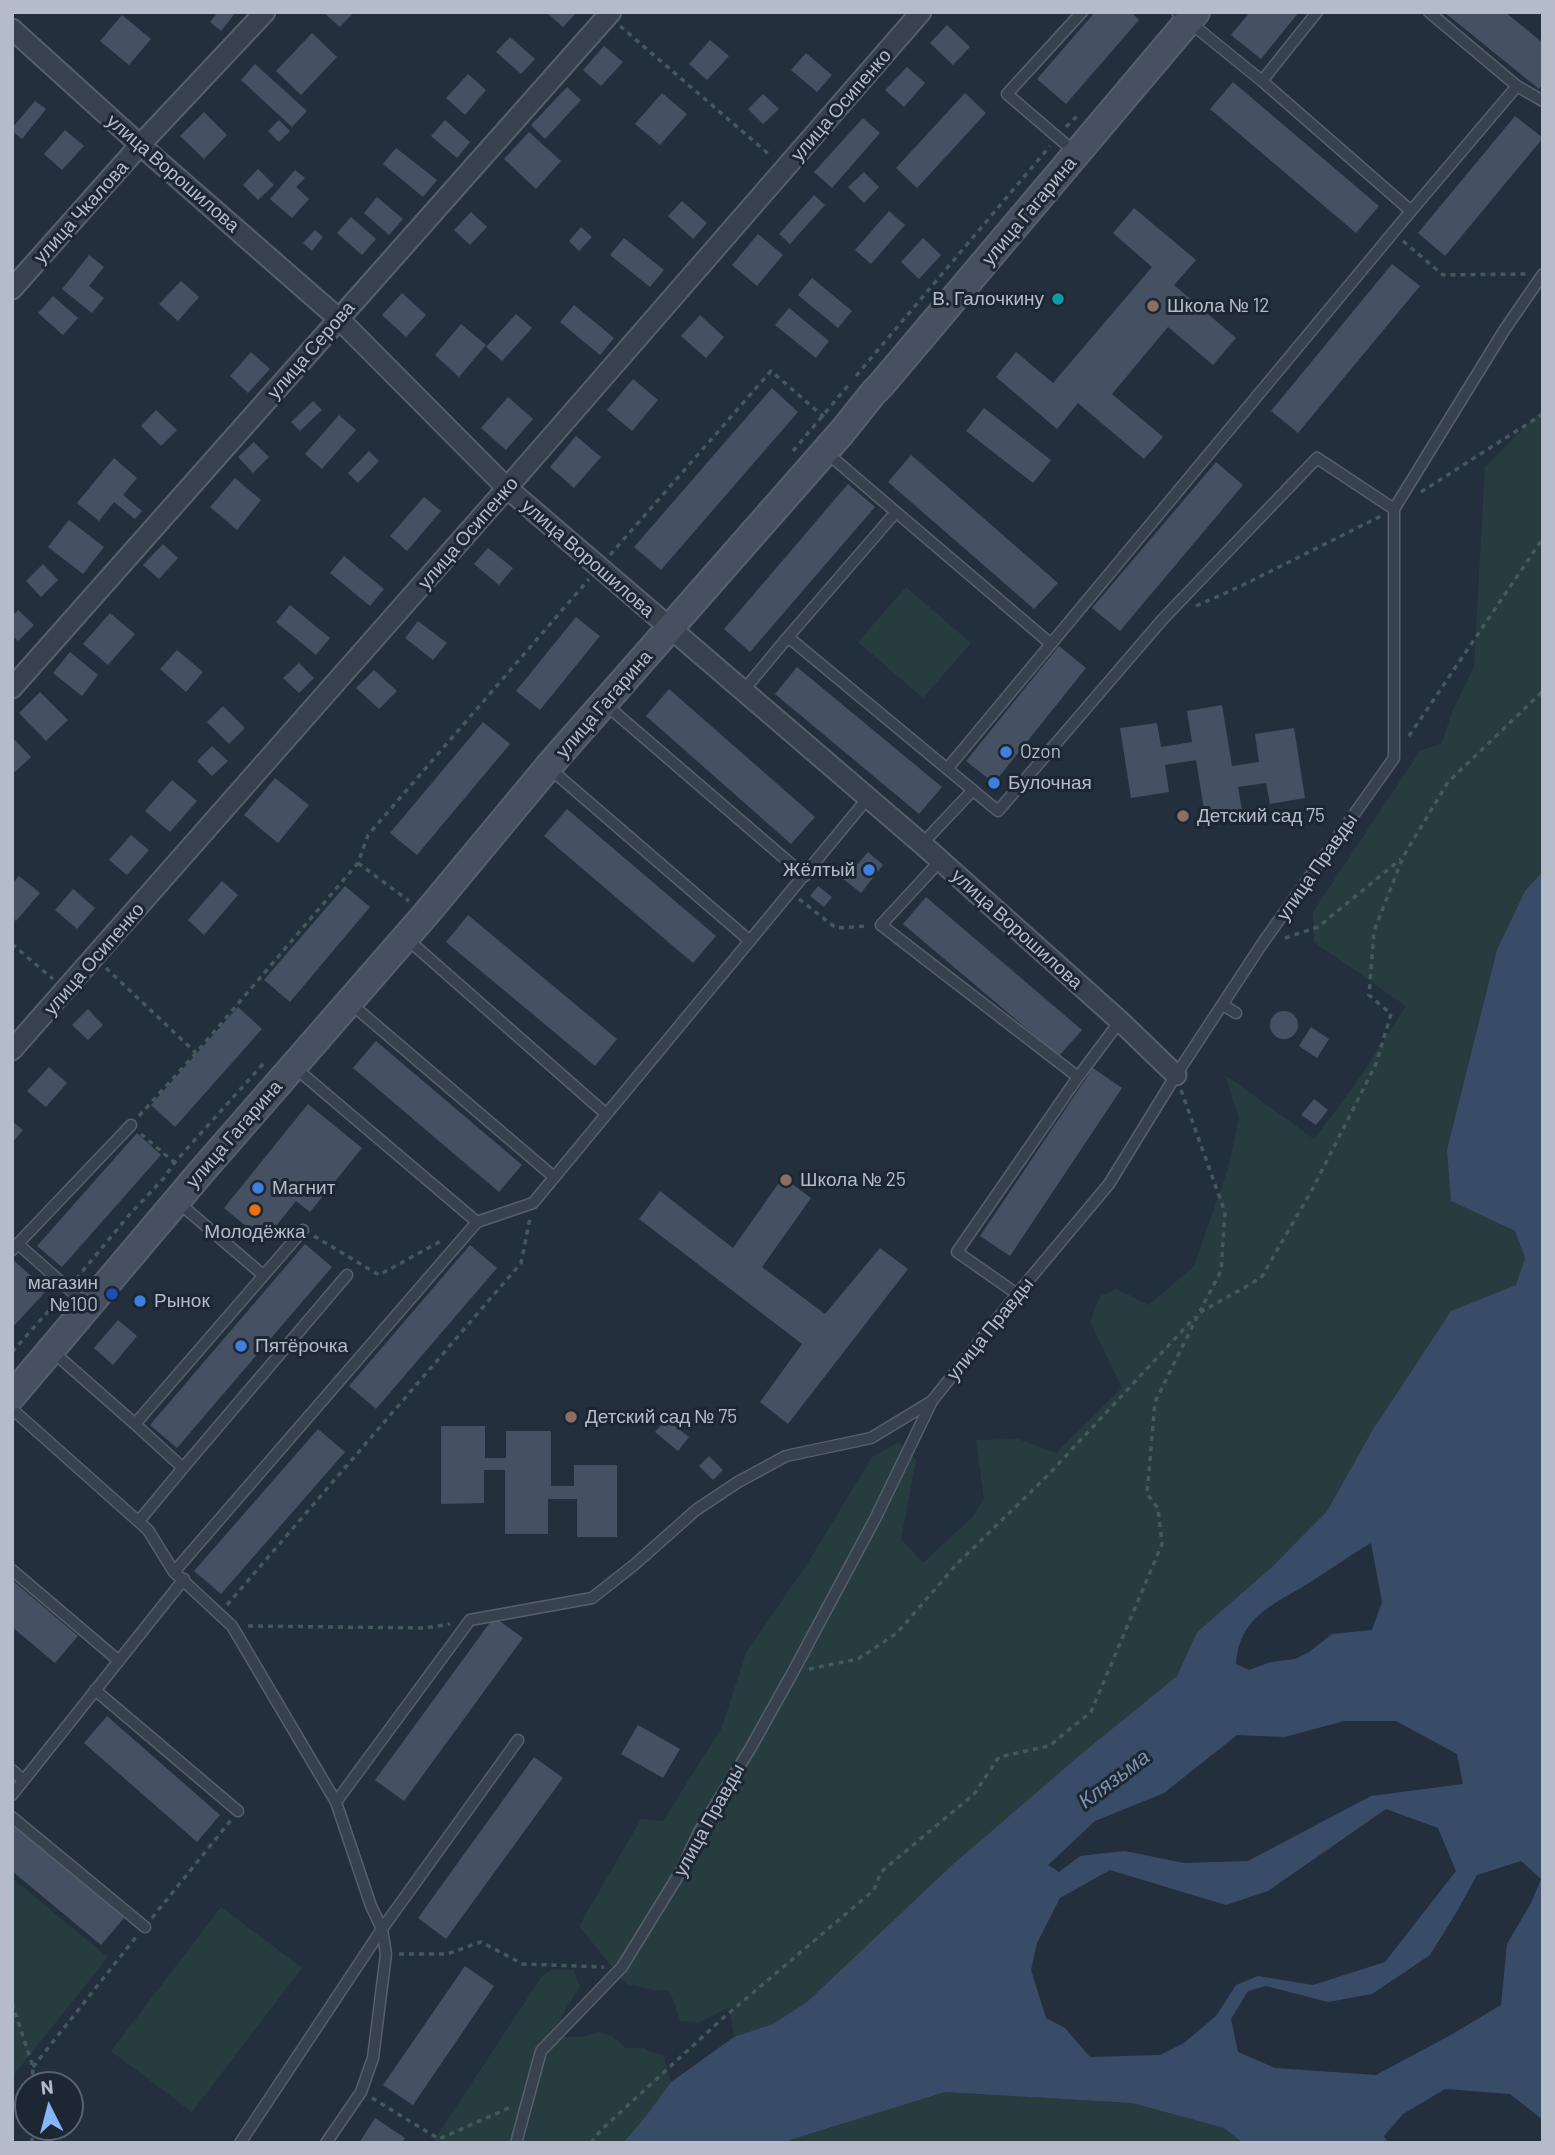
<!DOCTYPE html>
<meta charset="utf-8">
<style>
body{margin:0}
#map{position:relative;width:1555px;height:2155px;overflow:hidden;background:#242f3e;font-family:Barlow,sans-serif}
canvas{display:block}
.frame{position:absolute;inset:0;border:14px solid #b4bcc9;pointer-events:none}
.north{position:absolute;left:14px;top:2071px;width:70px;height:70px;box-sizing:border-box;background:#1d2633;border:2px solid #59626f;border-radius:50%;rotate:354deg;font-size:19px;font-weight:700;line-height:28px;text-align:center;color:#b4bcc9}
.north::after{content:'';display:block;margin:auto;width:24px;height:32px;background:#8ab4f8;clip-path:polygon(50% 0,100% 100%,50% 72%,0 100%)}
</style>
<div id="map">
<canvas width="1555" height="2155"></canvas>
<div class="frame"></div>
<div class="north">N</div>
</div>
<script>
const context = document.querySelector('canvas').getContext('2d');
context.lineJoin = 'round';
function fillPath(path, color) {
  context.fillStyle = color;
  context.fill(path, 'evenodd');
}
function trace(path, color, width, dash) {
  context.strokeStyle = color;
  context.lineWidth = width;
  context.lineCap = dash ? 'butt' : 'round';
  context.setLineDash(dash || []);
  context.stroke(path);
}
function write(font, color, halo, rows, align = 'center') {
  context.font = font + ' Barlow,sans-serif';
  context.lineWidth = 6;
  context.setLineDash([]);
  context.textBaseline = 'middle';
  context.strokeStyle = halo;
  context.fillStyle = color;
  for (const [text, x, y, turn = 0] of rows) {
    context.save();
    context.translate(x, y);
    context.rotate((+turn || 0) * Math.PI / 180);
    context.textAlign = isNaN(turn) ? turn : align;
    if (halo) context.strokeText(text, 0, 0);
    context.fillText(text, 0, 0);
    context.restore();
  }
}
const green = new Path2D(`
 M1543,409V871L1525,891L1451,1201L1515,1231L1525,1258L1516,1285L1451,1311L1372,1431L1327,1511L1272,1567L1197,1632L1177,1676L1080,1755L951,1866L807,2002L773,2024L734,2037L729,2007L698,2023L680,2021L674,2001L667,1990H653L626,1984L579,1926L641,1819L663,1821L722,1727L746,1653L809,1561L872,1457L899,1442L916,1460L901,1539L923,1563L972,1517L984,1499L976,1440L1018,1439L1056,1453L1122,1388L1090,1322L1100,1296L1117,1289L1149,1305L1194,1266L1228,1168L1239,1118L1225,1075L1314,1139L1354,1086L1406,1006L1314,942L1313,912L1420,751L1442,743L1452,712L1474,667L1485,467Z
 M906,587L971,643L923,698L858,642Z
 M12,1878L108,1957L12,2077Z
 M221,1907L302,1968L192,2112L111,2051Z
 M551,1970H573L580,1986L561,2017L565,2037H582L599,2032L612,2036L626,2048H644L653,2053L663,2054L671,2082L646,2116L623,2143H432L542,1976Z
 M945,2092L1132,2103L1224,2128L1243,2143H785L790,2140Z`);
const water = new Path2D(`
 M1543,871V2120L1510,2094L1445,2089L1403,2114L1384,2136L1388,2143H1243L1224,2128L1132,2103L945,2092L790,2140L785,2143H623L646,2116L671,2082L734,2037L773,2024L807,2002L951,1866L1080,1755L1177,1676L1197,1632L1272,1567L1327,1511L1372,1431L1451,1311L1516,1285L1525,1258L1515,1231L1451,1201L1447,1150L1497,950L1525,891ZM1371,1543L1382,1602L1372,1630L1332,1634L1309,1652L1295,1659L1271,1662L1249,1670L1236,1664C1239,1615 1276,1604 1312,1581C1332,1569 1351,1554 1371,1543ZM1344,1721H1396L1457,1754L1463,1784L1371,1796L1248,1861L1184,1863L1125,1851L1080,1856L1059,1872L1048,1865L1095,1821L1164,1793L1237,1735L1285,1737ZM1386,1809L1438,1828L1456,1871L1385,1962L1313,1985L1258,1976L1236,1985L1216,2016L1184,2043L1160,2055L1090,2057L1065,2028L1046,2018L1031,1970L1037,1943L1060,1898L1110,1870L1226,1905L1268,1891ZM1521,1861L1541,1879L1531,1903L1507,1944L1501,2005L1449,2036L1376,2075L1275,2068L1238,2052L1231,2019L1248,1991L1266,1986L1328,2002L1372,1994L1430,1955L1456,1913L1477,1875Z`);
const building = new Path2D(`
 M218,12H236L221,31L210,22Z
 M323,12H354L340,27Z
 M546,12H577L563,27Z
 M1095,12H1131L1139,20L1066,104L1037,79Z
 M1250,12H1299L1261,59L1231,35Z
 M1444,12H1505L1543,43V84L1539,89Z
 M122,15L151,39L129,65L100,41Z
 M947,25L970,47L953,65L930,43Z
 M312,33L337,57L301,95L276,71Z
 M510,37L535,59L521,74L496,52Z
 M710,40L729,56L707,80L689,64Z
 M604,46L623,62L601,86L583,70Z
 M806,53L832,75L817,92L791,70Z
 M255,64L307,111L292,127L241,80Z
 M907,67L925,83L904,107L885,90Z
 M468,74L486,90L465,115L446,98Z
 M1233,82L1379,206L1356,233L1210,109Z
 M567,87L581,100L545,139L531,125Z
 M662,93L687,114L660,145L635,124Z
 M965,93L986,113L917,188L896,168Z
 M763,94L779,109L763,124L748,109Z
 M35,101L46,109L22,139L12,131V128Z
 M204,112L227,135L204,159L180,136Z
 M1515,116L1543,138L1445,256L1418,233Z
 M863,118L880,133L832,188L814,172Z
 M279,120L290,131L279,142L268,131Z
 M445,120L470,142L457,158L431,136Z
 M65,130L84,146L62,170L44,154Z
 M529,132L561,161L536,189L504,159Z
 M396,148L437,180L423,197L383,164Z
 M258,169L274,185L258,200L243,185Z
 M295,170L305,178L296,187L309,199L292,218L270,199Z
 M864,172L879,187L864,203L848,187Z
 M814,195L825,205L790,244L779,234Z
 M377,197L403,219L389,235L364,213Z
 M682,201L707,223L693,239L668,216Z
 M1134,208L1196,260L1174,285L1236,338L1213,365L1168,327L1112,394L1163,437L1144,459L1078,403L1057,429L996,377L1016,352L1053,383L1152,267L1113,233Z
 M889,211L905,225L871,264L855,250Z
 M471,212L487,227L470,245L454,230Z
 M351,217L376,239L362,255L337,233Z
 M581,227L592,237L579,251L569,241Z
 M315,230L323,237L312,251L303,243Z
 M758,234L783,255L757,286L732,265Z
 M624,238L664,270L650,287L610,255Z
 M923,238L941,255L919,279L901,262Z
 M89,255L104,267L89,286L104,298L92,313L62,289Z
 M1392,264L1420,286L1298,433L1271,411Z
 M812,278L852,311L838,328L798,295Z
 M181,281L199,297L178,321L159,304Z
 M402,293L426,315L406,337L382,315Z
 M53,296L78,318L63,335L38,313Z
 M574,305L614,338L600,355L560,322Z
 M789,308L829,341L816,358L775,325Z
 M516,314L532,328L502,361L486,347Z
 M700,315L724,337L706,358L681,336Z
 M461,324L486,345L459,377L435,355Z
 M251,352L270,369L248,393L230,376Z
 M633,379L658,400L632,431L607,410Z
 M772,388L798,412L661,570L634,547Z
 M508,397L533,419L506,450L481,428Z
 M313,401L322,410L300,431L291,422Z
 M984,408L1051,460L1033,483L966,431Z
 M156,410L177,430L161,446L141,426Z
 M339,415L356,430L322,469L305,454Z
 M576,436L601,457L574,488L550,467Z
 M254,442L269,457L253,473L238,457Z
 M369,451L379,461L358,483L348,473Z
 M911,455L1058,583L1034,609L888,482Z
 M114,458L137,478L123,495L142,511L135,519L114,502L99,521L77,503Z
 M1216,462L1243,485L1120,631L1092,608Z
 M235,478L261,500L237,530L210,507Z
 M848,484L875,507L750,652L724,629Z
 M424,497L441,511L407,551L390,536Z
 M69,520L104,547L83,574L48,547Z
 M163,544L178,558L159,579L143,565Z
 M488,548L513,568L499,585L474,564Z
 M344,556L384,589L370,606L330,573Z
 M43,564L58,580L41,597L26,581Z
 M290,605L330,638L316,655L276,622Z
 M18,610L34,625L18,641L12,635V616Z
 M110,613L135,634L108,665L83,644Z
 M576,617L600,636L540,710L516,691Z
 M418,621L447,643L433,660L405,638Z
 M1059,646L1086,668L994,783L966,761Z
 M177,650L203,672L186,692L160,669Z
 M70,652L98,675L82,696L53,673Z
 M299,663L314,678L299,693L283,678Z
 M797,667L942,787L919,814L775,694Z
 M374,670L397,691L379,709L356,688Z
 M669,689L815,817L791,844L646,716Z
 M40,692L68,720L46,741L19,713Z
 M1222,705L1232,766L1259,762L1255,734L1294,728L1305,798L1270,804L1266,783L1238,787L1242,810L1205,816L1196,760L1165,765L1169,792L1131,798L1120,728L1157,723L1161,747L1192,742L1187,711Z
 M223,706L245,728L229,744L207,722Z
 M483,722L510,744L417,855L390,833Z
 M12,737L31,757L15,772L12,769Z
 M212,746L228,761L212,776L197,761Z
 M275,778L309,805L278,843L244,815Z
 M172,780L197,801L170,832L145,811Z
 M567,809L716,936L693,963L544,836Z
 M131,835L149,850L127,875L109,860Z
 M868,852L883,865L861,893L837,874L848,859L856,866Z
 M19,876L40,893L16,921L12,917V884Z
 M222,881L238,895L204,935L188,920Z
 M345,886L370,907L290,1002L264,980Z
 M818,886L832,897L824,907L810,896Z
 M73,889L95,908L77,929L55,910Z
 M926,897L1082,1030L1059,1056L903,924Z
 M468,915L617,1039L595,1066L446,942Z
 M238,1007L262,1029L175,1127L151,1105Z
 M88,1009L103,1025L88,1040L72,1025Z
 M1270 1025a14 14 0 1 1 28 0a14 14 0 1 1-28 0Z
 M1311,1027L1329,1039L1317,1058L1299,1046Z
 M376,1041L522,1165L499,1192L353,1068Z
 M49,1067L67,1083L46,1107L27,1091Z
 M1093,1068L1122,1088L1010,1256L980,1236Z
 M1314,1099L1328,1110L1316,1125L1301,1115Z
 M308,1104L362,1148L310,1212L296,1201L264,1241L224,1208Z
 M12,1121L23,1130L12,1143Z
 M137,1133L161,1155L62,1267L37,1246Z
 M783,1177L811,1198L762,1267L825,1314L880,1248L908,1269L788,1424L760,1402L802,1344L639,1219L660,1191L733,1248Z
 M305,1244L332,1267L177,1448L150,1425Z
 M470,1245L497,1268L376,1409L349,1386Z
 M12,1259L47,1290L12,1328Z
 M118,1320L137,1336L113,1365L94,1348Z
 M666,1419L689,1437L678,1451L655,1432Z
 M441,1426H485V1458H506V1431H551V1486H574V1465H617V1537H577V1499H548V1534H505V1470H484V1503L441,1504Z
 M318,1429L345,1452L221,1594L194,1571Z
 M709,1456L723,1470L713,1480L699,1466Z
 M12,1580L78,1636L55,1663L12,1627Z
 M494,1617L523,1638L404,1801L375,1780Z
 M107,1716L220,1815L197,1842L84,1743Z
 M638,1725L680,1749L663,1778L621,1754Z
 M534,1757L563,1778L446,1939L418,1918Z
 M12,1824L124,1918L101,1945L12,1871Z
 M465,1966L494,1986L413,2105L383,2085Z
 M375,2118L405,2138L402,2143H359Z`);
const path = new Path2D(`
 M620,26L771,156
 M1066,127L1078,115
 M1403,241L1443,275L1526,274
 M856,376L1050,146
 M793,451L851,382
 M1421,492L1543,414
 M610,555L771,371L824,417
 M1196,606L1241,586L1381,516
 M1409,736L1543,538
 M358,863L409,901
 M799,899L836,928L869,926
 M1285,938L1318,927L1401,859
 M12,944L53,979
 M106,968L196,1053
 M1181,1090L1225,1212L1221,1271L1200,1311
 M139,1116L196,1053L358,863L368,835L589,579
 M141,1134L175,1163
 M314,1236L379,1275L441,1241
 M76,1279L130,1214L164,1178L175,1162L264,1063
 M12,1352L60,1298
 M227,1605L521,1263L530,1218
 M248,1626L425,1628L450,1624
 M809,1669L858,1659L897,1633L956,1565L1050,1473L1195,1317
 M152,1918L231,1820
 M399,1954H447L481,1942L523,1964L604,1967
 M12,2003L33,2067L32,2085
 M33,2067L136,1937
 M372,2098L439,2139L511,2107
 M32,2143V2127
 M591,2143L601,2130L722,2019L874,1890L881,1872L974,1794L999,1757L1049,1746L1091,1712L1162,1544L1158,1508L1147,1494L1155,1402L1199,1313L1261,1278L1313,1188L1376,1064L1391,1014L1369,995L1374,931L1403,857L1448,782L1543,691`);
const lane = new Path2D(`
 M1177,12L1262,81L1317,12
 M1429,12L1517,86
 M1076,153L1007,94L1082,12
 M1411,211L1517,86L1543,101
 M896,512L1051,644
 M788,637L896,512L827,453
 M743,691L788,637L998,811L1162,620L1317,458L1394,509L1505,329L1543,274
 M605,704L805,876
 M548,767L750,941
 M947,769L1411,211L1262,81
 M922,844L973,790
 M940,861L881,925L1078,1077
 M406,938L606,1114
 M350,1003L554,1177
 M1223,1005L1236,1013
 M293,1066L477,1222
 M179,1203L263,1275
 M18,1244L88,1306
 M12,1250L131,1125
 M1017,1294L957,1252L1078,1077L1120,1021
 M52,1351L135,1424L303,1230
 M12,1409L148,1530L174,1572L232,1626L336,1802L371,1906L382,1929L386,1954L373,2058L361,2092L326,2143
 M135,1424L183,1468L347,1275
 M139,1521L183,1468
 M12,1570L119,1661
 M174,1572L477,1222L533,1203L867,799
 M95,1690L238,1811
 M12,1770L23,1780
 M12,1795L184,1579
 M336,1802L470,1620L592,1598L634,1565L696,1510L738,1482L786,1456L871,1438L932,1401
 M12,1817L145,1927
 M240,2143L382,1929L518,1740
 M516,2143L541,2051L622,1967L681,1871L699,1832L750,1749L793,1672L876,1517L932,1401L1017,1294L1109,1184L1176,1075L1262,944L1394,758V509`);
const street = new Path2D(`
 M12,29L140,145L339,319L507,488L922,844L1120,1021L1176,1075
 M12,289L140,145L265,12
 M12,688L611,12
 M12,1050L507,488L921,12`);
const secondary = new Path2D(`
 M12,1396L202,1171L426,914L548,767L842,432L874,392L881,385L1196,12`);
const markers = [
 [1058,299,7,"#0f9aa8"],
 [1153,306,7,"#8d6e63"],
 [1006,752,7,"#3f7fe0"],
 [994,783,7,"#3f7fe0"],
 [1183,816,7,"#8d6e63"],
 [869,870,7,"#3f7fe0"],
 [786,1180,7,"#8d6e63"],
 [258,1188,7,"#3f7fe0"],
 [255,1210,7,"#e8710a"],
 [112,1294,7,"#1a4fb4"],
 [140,1301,7,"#3f7fe0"],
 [241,1346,7,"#3f7fe0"],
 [571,1417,7,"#8d6e63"]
];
const streetNames = [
 ["улица Осипенко",841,105,-49],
 ["улица Ворошилова",173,173,41],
 ["улица Гагарина",1029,211,-50],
 ["улица Чкалова",81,212,-48],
 ["улица Серова",311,350,-49],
 ["улица Осипенко",468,533,-49],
 ["улица Ворошилова",588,558,41],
 ["улица Гагарина",604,704,-49],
 ["улица Правды",1317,867,-55],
 ["улица Ворошилова",1017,929,42],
 ["улица Осипенко",94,959,-49],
 ["улица Гагарина",234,1134,-49],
 ["улица Правды",990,1329,-51],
 ["улица Правды",709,1820,-61]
];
const poiNames = [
 ["В. Галочкину",1044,299,"right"],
 ["Школа № 12",1167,306],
 ["Ozon",1020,752],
 ["Булочная",1008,783],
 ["Детский сад 75",1197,816],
 ["Жёлтый",855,870,"right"],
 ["Школа № 25",800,1180],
 ["Магнит",272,1188],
 ["Молодёжка",255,1232,"center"],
 ["магазин",98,1283,"right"],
 ["№100",98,1305,"right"],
 ["Рынок",154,1301],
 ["Пятёрочка",255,1346],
 ["Детский сад № 75",585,1417]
];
const waterNames = [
 ["Клязьма",1114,1779,-37]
];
fillPath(green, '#263c3f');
fillPath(water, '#394c67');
fillPath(building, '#455162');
trace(lane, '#565f6c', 13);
trace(street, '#565f6c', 23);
trace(secondary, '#565f6c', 30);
trace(path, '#44595c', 3.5, [5, 5]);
trace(lane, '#38414e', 10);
trace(street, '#38414e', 19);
trace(secondary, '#465061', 26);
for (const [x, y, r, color] of markers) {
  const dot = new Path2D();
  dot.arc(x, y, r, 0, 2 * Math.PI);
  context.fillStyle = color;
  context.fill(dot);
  trace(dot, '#1d2633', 2.5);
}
write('19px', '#b4bcc9', '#1d2633', streetNames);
write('19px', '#b4bcc9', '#1d2633', poiNames, 'left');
write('italic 21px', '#7c92b1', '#1d2633', waterNames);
</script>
